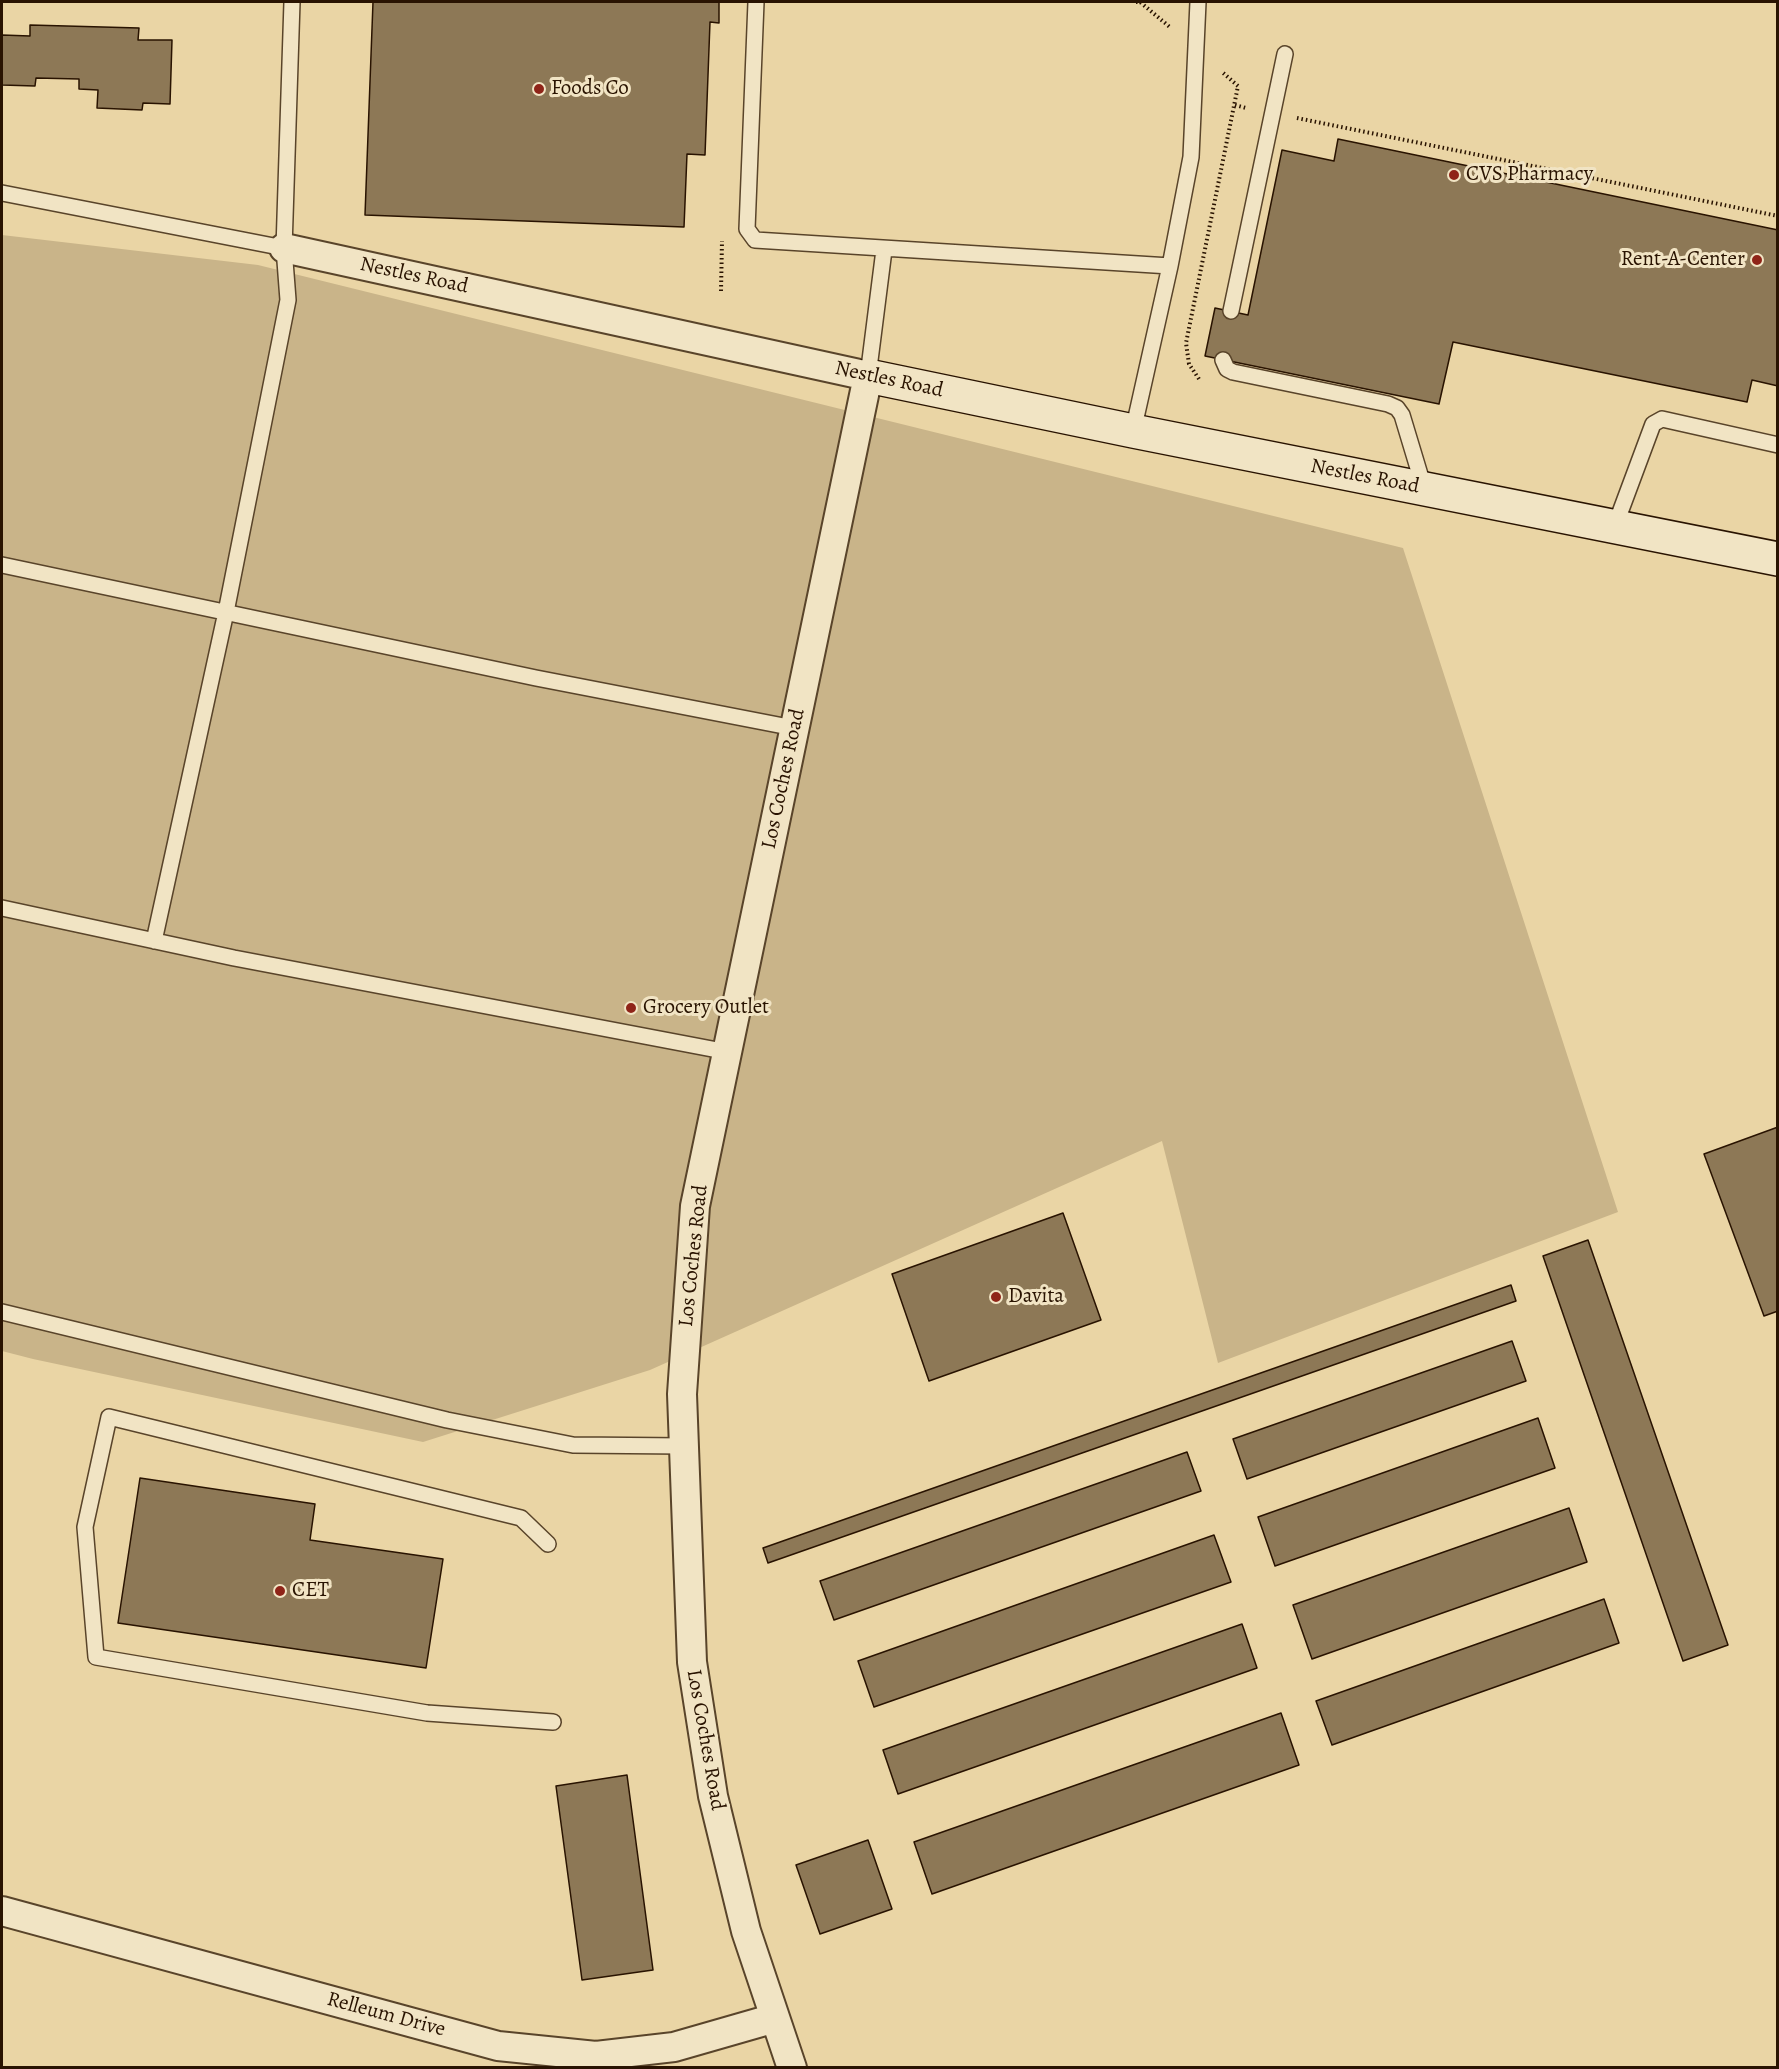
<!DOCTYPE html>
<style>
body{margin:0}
#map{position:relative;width:1779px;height:2069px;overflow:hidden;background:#ead5a5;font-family:Alegreya,serif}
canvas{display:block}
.frame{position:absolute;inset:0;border:3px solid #291301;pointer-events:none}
</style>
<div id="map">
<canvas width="1779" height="2069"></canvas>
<div class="frame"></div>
</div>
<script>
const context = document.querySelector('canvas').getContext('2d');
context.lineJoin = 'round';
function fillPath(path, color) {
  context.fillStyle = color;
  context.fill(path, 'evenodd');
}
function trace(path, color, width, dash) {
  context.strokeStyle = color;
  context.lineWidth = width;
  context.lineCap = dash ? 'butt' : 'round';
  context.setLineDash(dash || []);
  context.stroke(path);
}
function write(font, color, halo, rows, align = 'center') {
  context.font = font + ' Alegreya,serif';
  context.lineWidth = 6;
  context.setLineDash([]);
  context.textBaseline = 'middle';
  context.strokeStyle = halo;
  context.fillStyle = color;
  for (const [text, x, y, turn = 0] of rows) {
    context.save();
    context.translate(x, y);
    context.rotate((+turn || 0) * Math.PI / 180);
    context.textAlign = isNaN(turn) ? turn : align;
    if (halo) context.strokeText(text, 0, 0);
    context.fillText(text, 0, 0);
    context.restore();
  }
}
const green = new Path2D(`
 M2,235L258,265L1403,548L1618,1212L1218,1363L1162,1141L650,1370L423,1442L33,1359L2,1351Z`);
const building = new Path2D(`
 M373,2H719V23L710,22L705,155L687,154L684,227L365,215Z
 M30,25L139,28L138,40H172L170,104L143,103L142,110L97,108L98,90L79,89V79L36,78L35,86L2,85V35L30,36Z
 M1338,139L1778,230V386L1752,380L1747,402L1453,342L1439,404L1205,356L1215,308L1248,315L1282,150L1334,161Z
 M1778,1127V1311L1764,1316L1704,1154Z
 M1063,1213L1101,1320L929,1381L892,1274Z
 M1588,1240L1728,1645L1683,1661L1543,1256Z
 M1511,1285L1516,1301L768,1563L763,1548Z
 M1512,1341L1526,1381L1247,1479L1233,1439Z
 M1538,1418L1555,1468L1275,1566L1258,1517Z
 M1187,1452L1201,1491L834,1620L820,1581Z
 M140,1478L315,1504L310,1540L443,1559L426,1668L118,1623Z
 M1569,1508L1587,1562L1312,1659L1293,1605Z
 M1214,1535L1231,1582L874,1707L858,1661Z
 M1604,1599L1619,1643L1332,1745L1316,1701Z
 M1242,1624L1257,1668L898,1794L883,1750Z
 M1281,1713L1299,1765L932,1894L914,1842Z
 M627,1775L653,1970L582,1980L556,1786Z
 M868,1840L892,1909L820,1934L796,1865Z`);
const path = new Path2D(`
 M1136,2H1140L1171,28
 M1235,105L1246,108
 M1297,118L1778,216
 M721,291L722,241
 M1199,379L1189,364L1186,343L1238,86L1222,72`);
const lane = new Path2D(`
 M756,2L747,229L755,240L1170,266L1191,157L1198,2
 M2,193L284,248
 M1231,311L1285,54
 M1223,360L1227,369L1233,372L1388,404L1397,408L1402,415L1424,488
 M868,376L884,250
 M1133,431L1170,266
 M1615,526L1653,424L1662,419L1778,445
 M2,565L536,678L794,728
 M2,908L234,958L728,1052
 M154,941L226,612L288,300L284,248L292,2
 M2,1312L447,1420L573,1445L684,1446
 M548,1544L521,1518L109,1417L85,1527L96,1657L427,1713L553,1722`);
const street = new Path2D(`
 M284,248L868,376L695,1206L682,1394L692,1662L713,1796L746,1931L792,2068
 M2,1911L498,2046L596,2056L674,2047L775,2018`);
const secondary = new Path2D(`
 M868,376L1133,431L1778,559`);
const markers = [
 [539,89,6,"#8f2418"],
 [1454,175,6,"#8f2418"],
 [1757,260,6,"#8f2418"],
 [631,1008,6,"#8f2418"],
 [996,1297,6,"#8f2418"],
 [280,1591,6,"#8f2418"]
];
const poiNames = [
 ["Foods Co",551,89],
 ["CVS Pharmacy",1466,175],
 ["Rent-A-Center",1745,260,"right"],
 ["Grocery Outlet",643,1008],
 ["Davita",1008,1297],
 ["CET",292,1591]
];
const streetNames = [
 ["Nestles Road",414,276,12],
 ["Nestles Road",889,380,12],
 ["Nestles Road",1365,477,11],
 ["Los Coches Road",784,779,-78],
 ["Los Coches Road",694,1256,-84],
 ["Los Coches Road",705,1740,80],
 ["Relleum Drive",386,2015,15]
];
fillPath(green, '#c9b489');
fillPath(building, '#8d7856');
trace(building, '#291301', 1.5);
trace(lane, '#59442a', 18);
trace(street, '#59442a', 32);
trace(secondary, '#291301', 36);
trace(path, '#291301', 4, [1.5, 3]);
trace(lane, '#f1e4c4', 15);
trace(street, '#f1e4c4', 28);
trace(secondary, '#f1e4c4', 33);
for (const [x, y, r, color] of markers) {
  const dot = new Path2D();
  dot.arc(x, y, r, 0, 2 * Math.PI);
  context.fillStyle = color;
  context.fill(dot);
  trace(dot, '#f1e4c4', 2);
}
write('21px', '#291301', '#f1e4c4', poiNames, 'left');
write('21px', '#291301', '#f1e4c4', streetNames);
</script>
